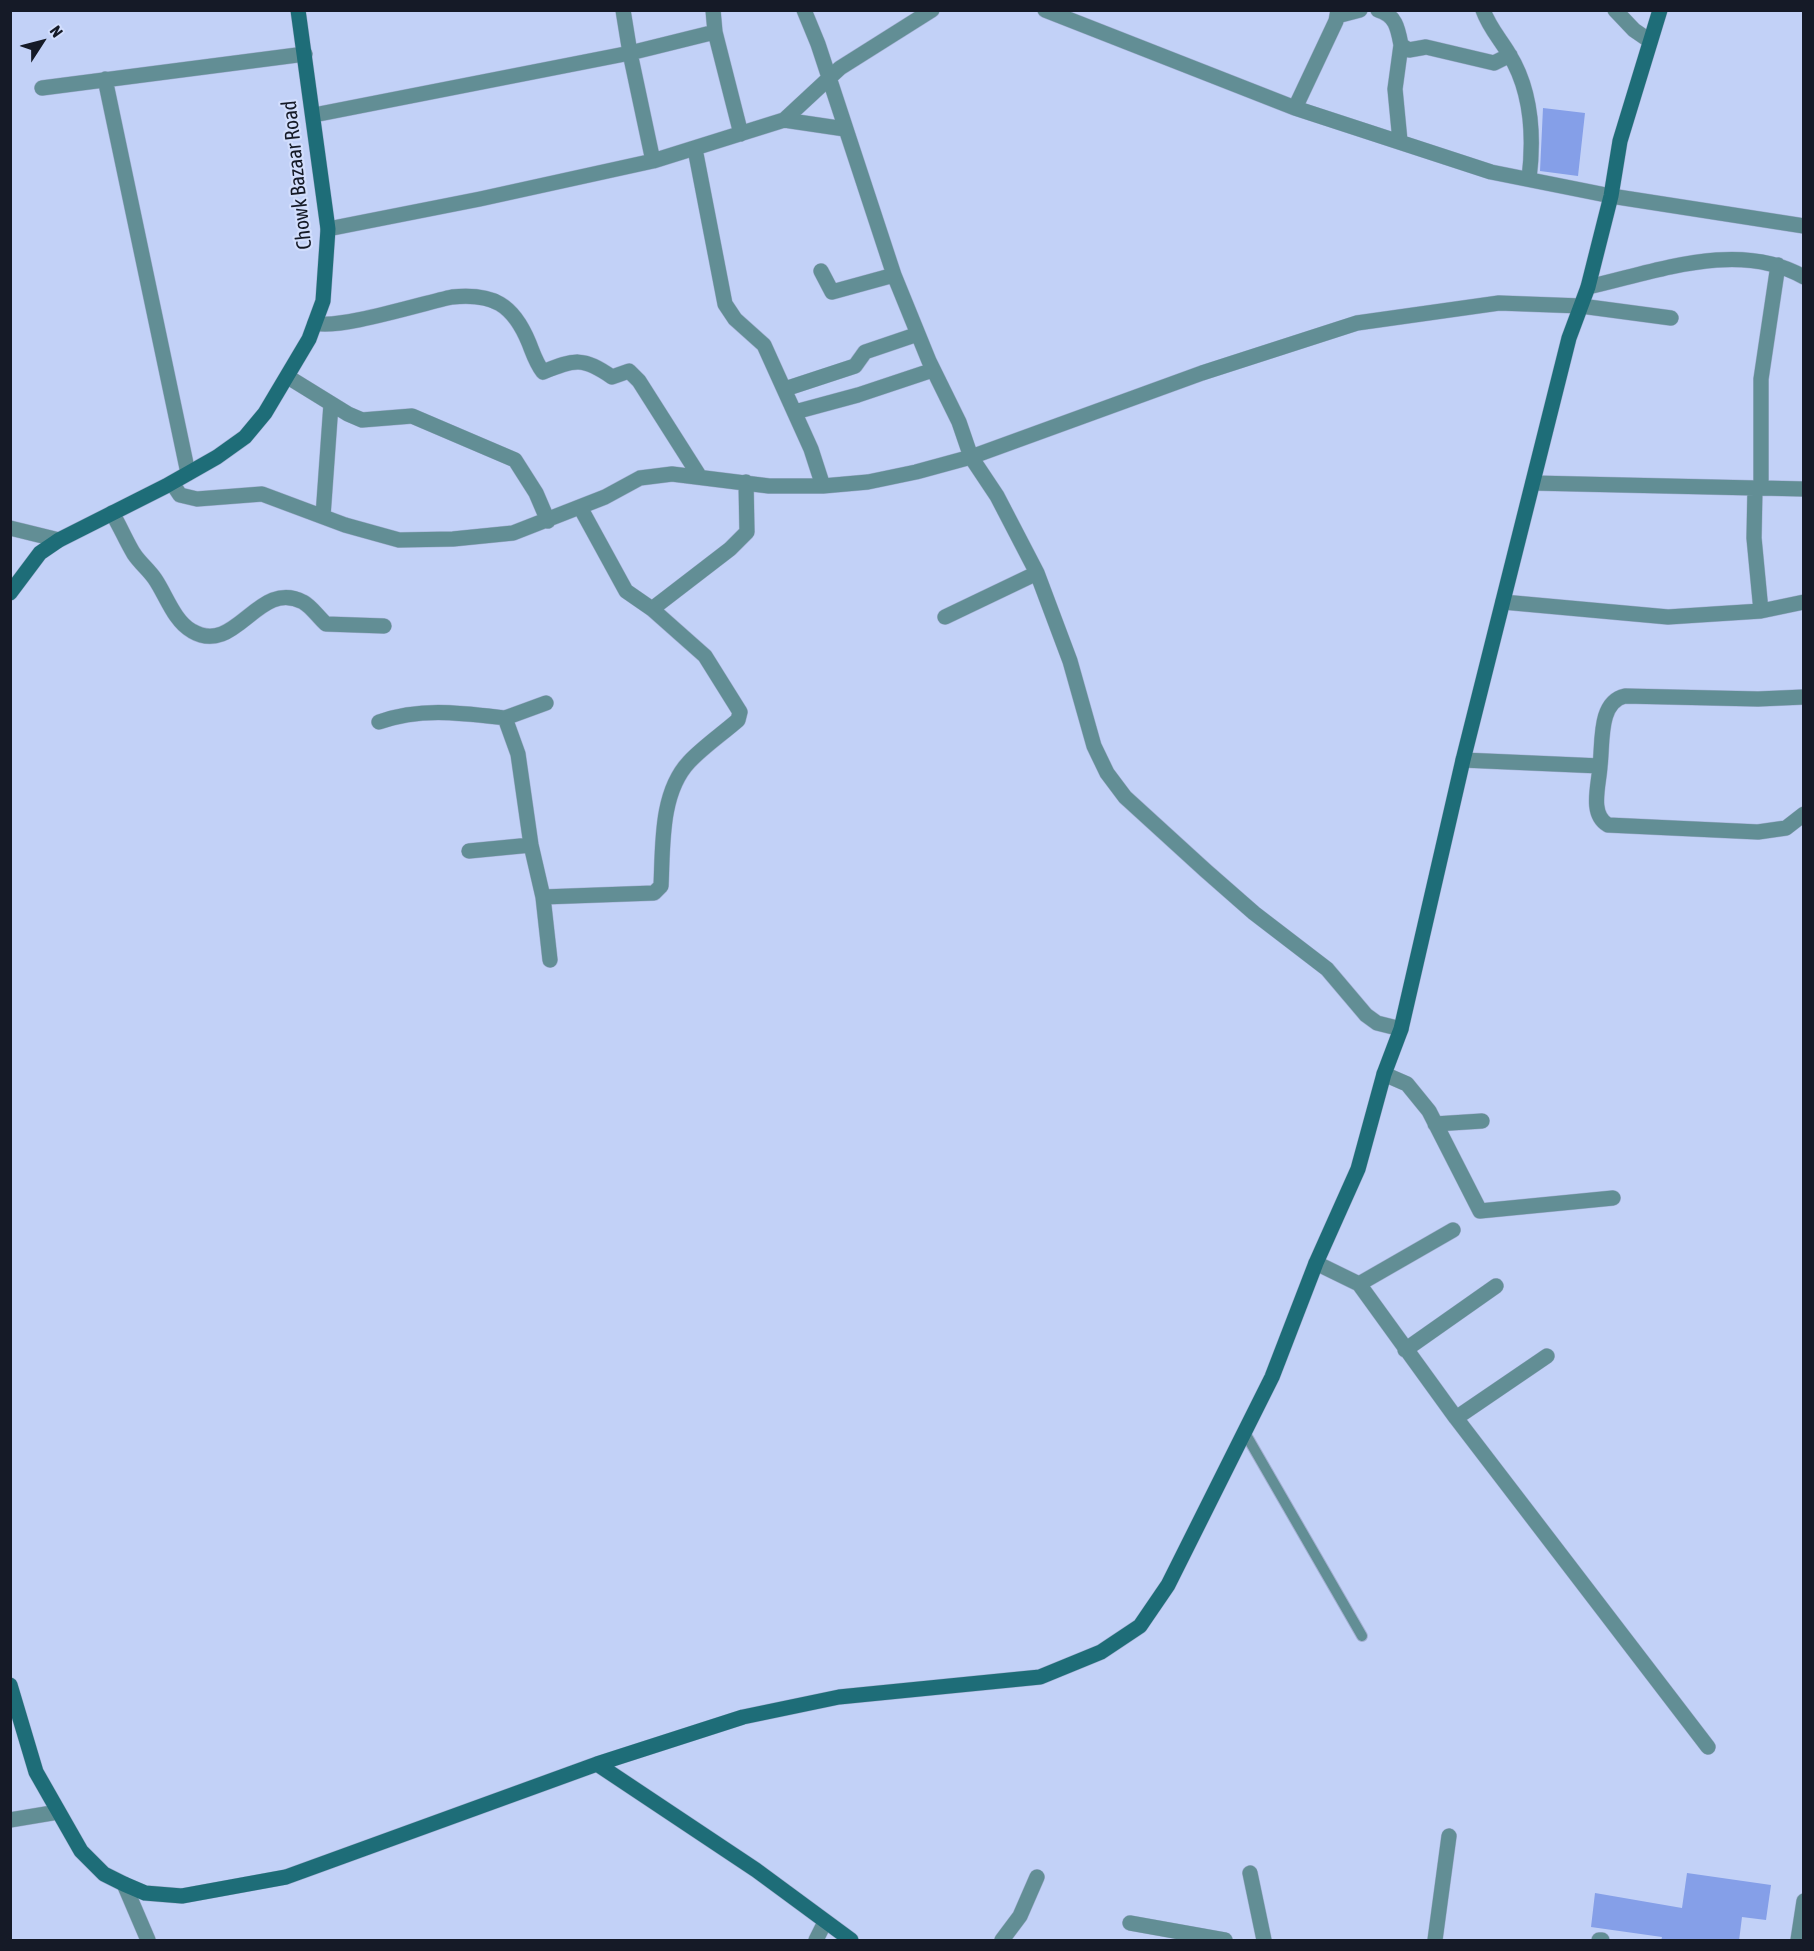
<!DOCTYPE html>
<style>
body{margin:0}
#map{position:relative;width:1814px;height:1951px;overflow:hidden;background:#c2d1f7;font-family:"Asap Condensed",sans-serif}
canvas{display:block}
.frame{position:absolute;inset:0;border:12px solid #151a27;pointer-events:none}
.north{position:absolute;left:12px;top:12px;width:60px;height:60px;-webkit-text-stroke:4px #d2defd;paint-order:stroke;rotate:54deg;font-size:16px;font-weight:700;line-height:24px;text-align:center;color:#151a27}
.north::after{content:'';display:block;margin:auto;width:21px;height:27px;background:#151a27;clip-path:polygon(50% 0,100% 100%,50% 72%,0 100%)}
</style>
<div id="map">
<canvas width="1814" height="1951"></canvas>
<div class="frame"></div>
<div class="north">N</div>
</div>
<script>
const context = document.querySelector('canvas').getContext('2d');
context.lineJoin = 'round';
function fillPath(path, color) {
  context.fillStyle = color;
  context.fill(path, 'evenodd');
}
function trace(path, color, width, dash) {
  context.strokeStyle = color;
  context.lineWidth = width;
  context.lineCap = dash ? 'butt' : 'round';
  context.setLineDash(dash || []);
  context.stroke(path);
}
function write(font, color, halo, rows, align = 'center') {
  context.font = font + ' "Asap Condensed",sans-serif';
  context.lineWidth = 4.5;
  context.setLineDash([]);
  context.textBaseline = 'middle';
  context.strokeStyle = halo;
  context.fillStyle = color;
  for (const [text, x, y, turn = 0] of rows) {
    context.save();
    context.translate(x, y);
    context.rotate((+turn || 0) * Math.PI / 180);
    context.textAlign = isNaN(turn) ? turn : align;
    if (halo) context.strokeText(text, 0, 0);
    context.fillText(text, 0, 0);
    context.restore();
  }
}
const building = new Path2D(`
 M1543,108L1585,113L1578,176L1540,171Z
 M1687,1873L1771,1885L1766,1920L1742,1917L1739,1941H1661L1662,1937L1591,1927L1595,1893L1682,1908Z`);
const lane = new Path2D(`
 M1245,1433L1362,1636`);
const street = new Path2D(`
 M713,10L715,32L741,134
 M804,10L818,44L894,275L929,361L959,422L971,457L997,496L1037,573L1070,661L1094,746L1107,773L1125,797L1205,870L1254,913L1327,969L1366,1015L1377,1023L1401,1029
 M1045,10L1295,108L1491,172L1611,196L1804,226
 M1378,10C1396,15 1398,29 1401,45L1409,50L1426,47L1494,63L1510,55
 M1483,10C1489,27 1500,39 1509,54C1532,91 1534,138 1529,179
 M1615,10L1634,30L1650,41
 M1337,16L1360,10
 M105,79L188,473
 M42,88L305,54
 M1295,108L1336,21L1338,10
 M314,115L630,53L623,10
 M784,120L845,129
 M1400,141L1395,89L1401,45
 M695,149L725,304L735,319L764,345L811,449L823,486
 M653,161L630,53L715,32
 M328,229L480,199L653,161L784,120L840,68L932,10
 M821,271L832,292L894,275
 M1588,287C1656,272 1738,239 1804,277
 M315,323C338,330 423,303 452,297C493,293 513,304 529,343C533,353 536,363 543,372C575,359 583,357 612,377L629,371L639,381L700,477
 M288,377L348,414L362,420L412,416L515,460L536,493L548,521
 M785,389L855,366L865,352L918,334
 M795,412L858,395L933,370
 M172,483L180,495L197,499L262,494L345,525L399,540L453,539L513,533L605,497L640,478L672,474L769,486H823L868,482L916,472L971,457L1202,373L1357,323L1499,303L1581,306L1671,318
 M1533,483L1755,488L1754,538L1761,611
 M1755,488H1761V379L1778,265
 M1761,488L1804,489
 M112,513C120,526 126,541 134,554C140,563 149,570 155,579C166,595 174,621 192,631C236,657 258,578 303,602C311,606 319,618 326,624L384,626
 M323,516L331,404
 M10,528L59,540
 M1503,602L1668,617L1761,611L1804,602
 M652,609L730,549L747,532L746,482
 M945,617L1037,573
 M505,718L546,703
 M379,722C421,707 462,713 505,718L518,754L531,845L543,897L550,960
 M1463,760L1600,766C1603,743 1598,702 1625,696L1758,699L1804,697
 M1600,766C1599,785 1589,814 1608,825L1758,832L1786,828L1804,814
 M469,851L531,845
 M543,897L654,893L661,886C663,846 660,793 689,762C703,747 722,734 738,720L740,712L705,656L652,609L626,591L580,507
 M1384,1074L1407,1084L1429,1111L1480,1211L1613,1198
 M1435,1124L1482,1121
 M1316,1263L1359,1284L1456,1418L1708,1747
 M1359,1284L1453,1230
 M1405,1350L1496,1286
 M1456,1418L1547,1356
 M10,1820L58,1812
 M1250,1873L1264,1940
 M124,1884L148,1940
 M1130,1923L1225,1940
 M816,1940L825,1922
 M1002,1940L1020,1916L1037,1877
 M1435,1940L1449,1836
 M1599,1940H1602
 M1798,1940L1804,1901`);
const secondary = new Path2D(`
 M10,593L40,553L59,540L166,486L217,457L245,437L265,413L309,339L323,301L328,229L298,10
 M10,1685L36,1772L81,1851L104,1874L124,1884L145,1893L182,1896L286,1877L597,1764L743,1717L839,1697L1040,1677L1101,1652L1140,1626L1168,1585L1272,1377L1316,1263L1358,1169L1384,1074L1401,1029L1463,760L1569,338L1588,287L1611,196L1620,141L1660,10
 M597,1764L756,1870L851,1940`);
const streetNames = [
 ["Chowk Bazaar Road",297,175,-96]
];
fillPath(building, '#859fe8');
trace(lane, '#a3b0d2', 12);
trace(street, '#a3b0d2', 16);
trace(secondary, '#a3b0d2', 16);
trace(lane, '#628e95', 10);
trace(street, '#628e95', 15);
trace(secondary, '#1e6d78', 15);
write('21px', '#151a27', '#d2defd', streetNames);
</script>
